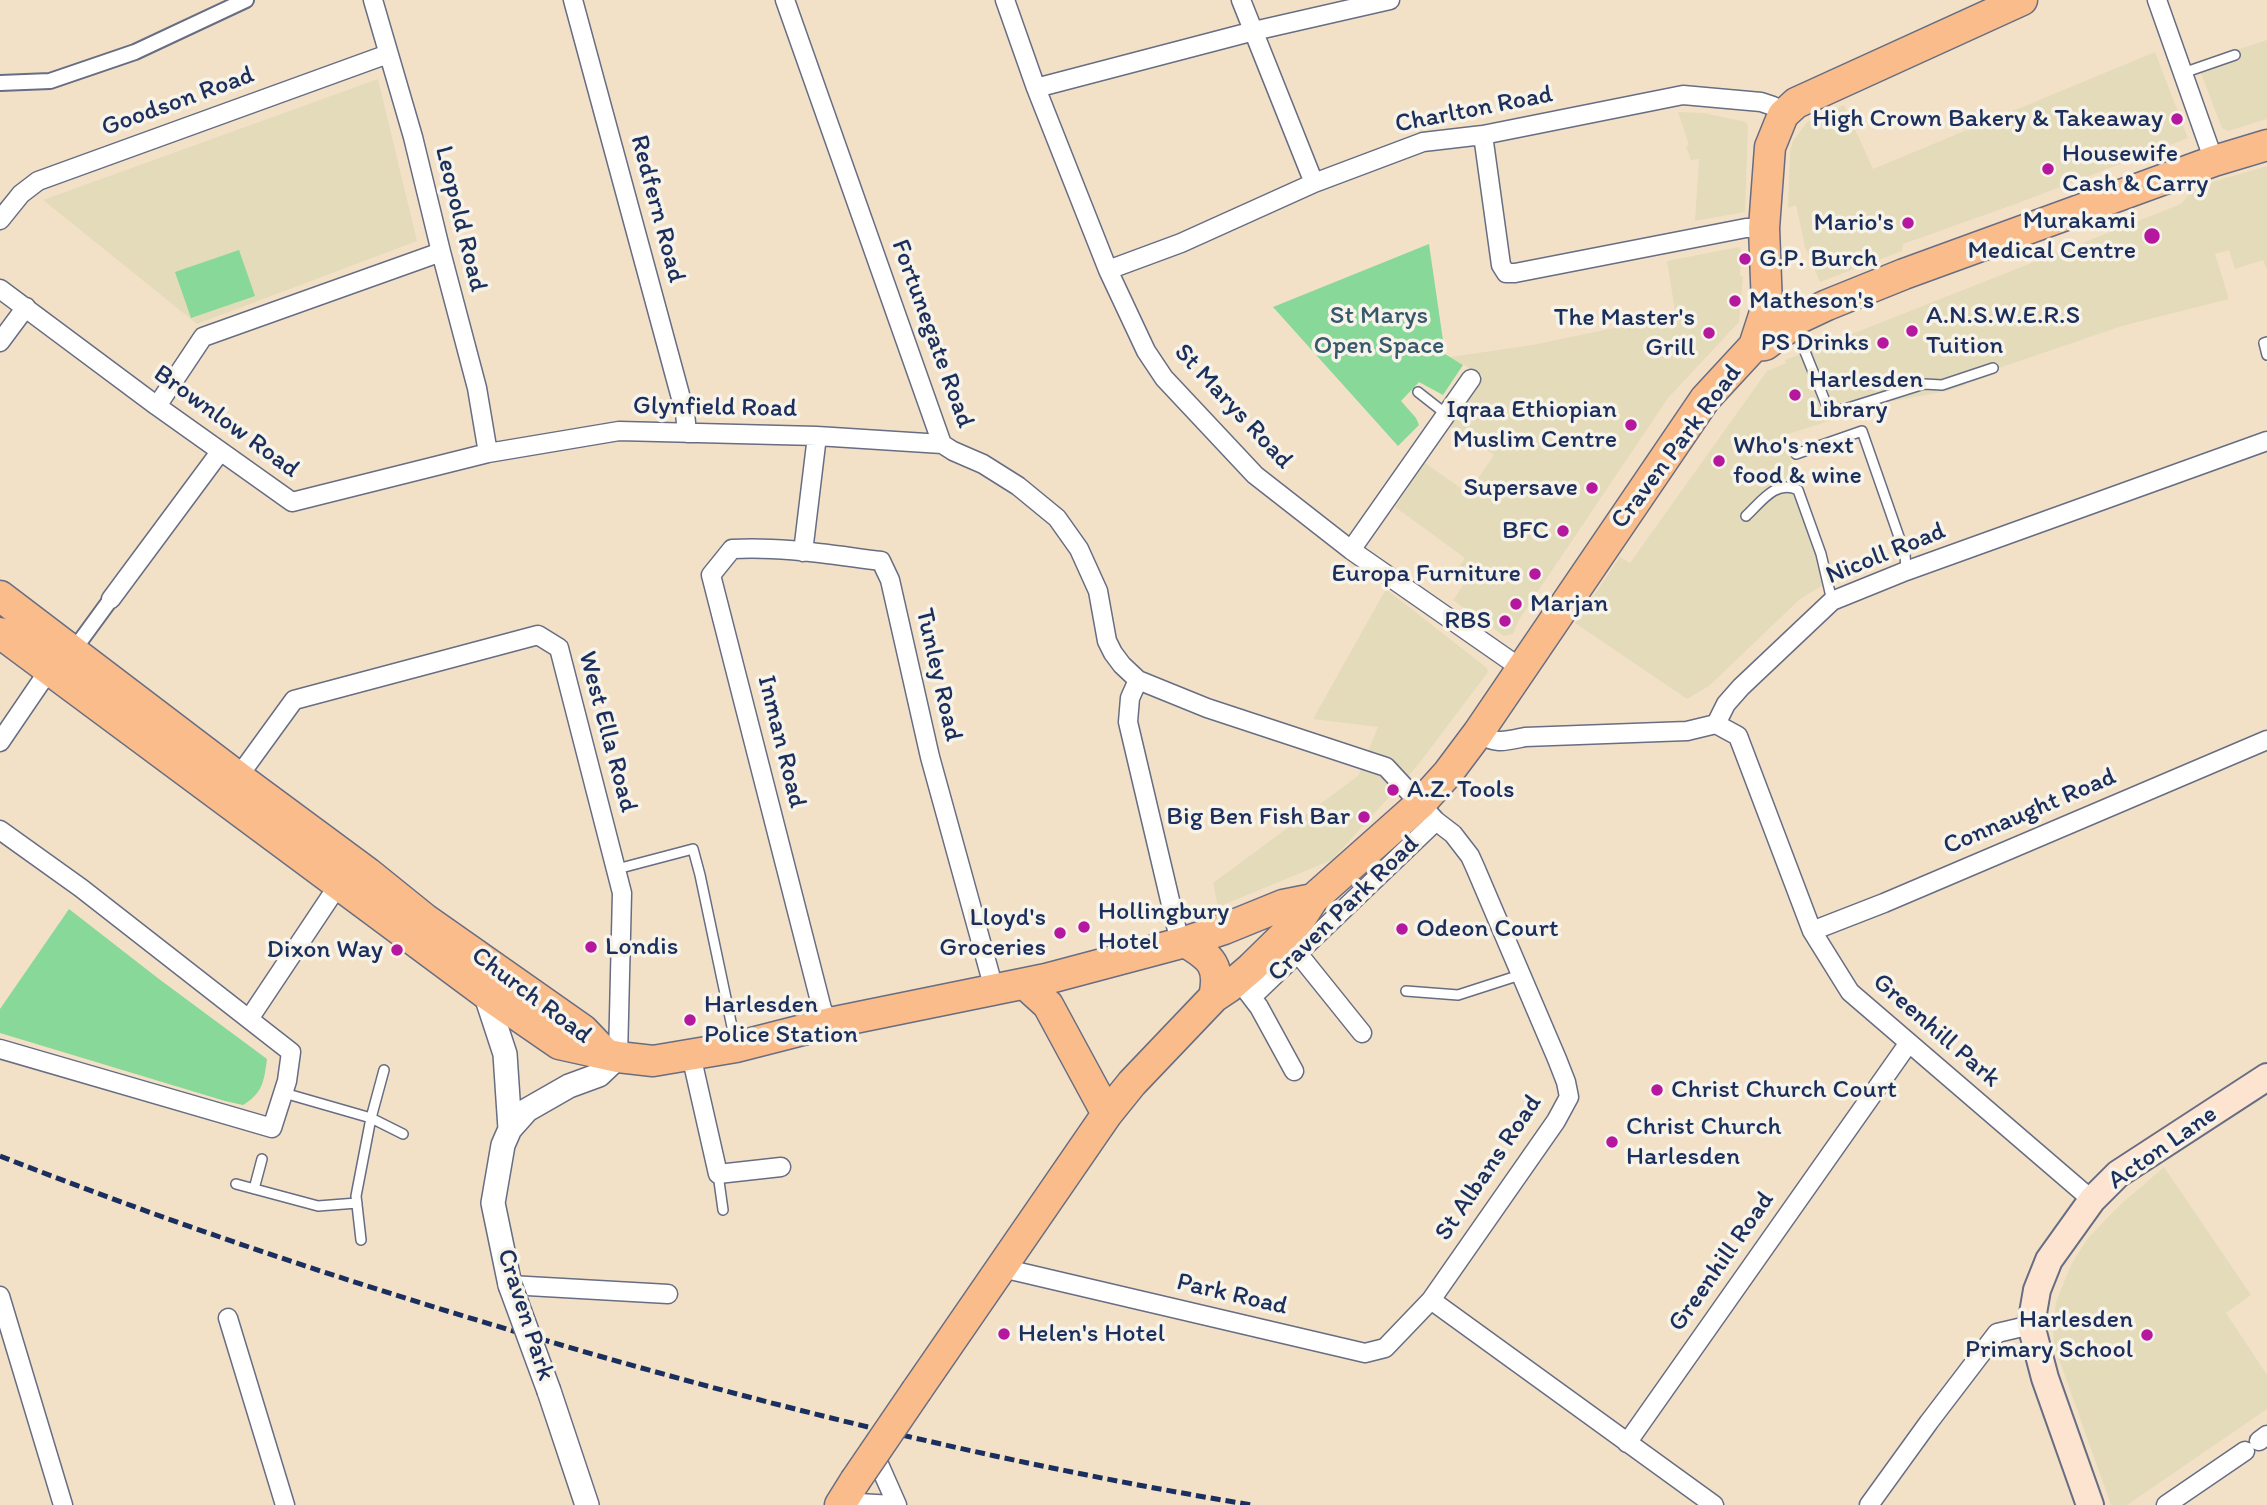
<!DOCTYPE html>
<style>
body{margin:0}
canvas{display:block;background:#f3e1c7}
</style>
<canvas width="2267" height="1505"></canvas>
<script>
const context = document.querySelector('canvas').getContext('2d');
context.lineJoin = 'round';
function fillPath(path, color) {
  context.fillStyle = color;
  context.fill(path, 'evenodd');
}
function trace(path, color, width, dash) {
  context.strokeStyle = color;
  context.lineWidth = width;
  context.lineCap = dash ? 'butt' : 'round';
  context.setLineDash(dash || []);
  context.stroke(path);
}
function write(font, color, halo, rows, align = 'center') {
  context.font = font + ' Itim,sans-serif';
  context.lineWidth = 7;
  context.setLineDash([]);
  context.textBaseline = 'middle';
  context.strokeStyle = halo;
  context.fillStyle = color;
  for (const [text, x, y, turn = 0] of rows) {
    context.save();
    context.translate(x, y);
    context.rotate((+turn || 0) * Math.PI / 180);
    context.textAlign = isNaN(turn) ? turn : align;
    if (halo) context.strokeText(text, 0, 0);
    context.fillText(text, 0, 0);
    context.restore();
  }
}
const built = new Path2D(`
 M2267,40V119L2228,131L2222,128L2197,63Z
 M2155,52L2188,138L2021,202L1903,244L1902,251L1820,282L1805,247L1796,205L1788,208L1790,152L1793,141L1807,122L1844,105L1873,169Z
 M378,79L417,241L197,324L43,200Z
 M1678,112L1704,113L1746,122L1748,126L1745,212L1695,221L1699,159L1691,160L1686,146L1689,145Z
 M2267,166V269L2263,260L2235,269L2229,250L2215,254L2229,299L2122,326L1964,380L1966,385L1948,391L1888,402L1782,436L1835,577L1799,600L1709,686L1687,699L1575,623L1620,557L1630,563L1767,371L1786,363L1785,360L1806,352L2181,204L2195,187Z
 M1738,247L1741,249L1740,276H1743L1739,322L1668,398L1520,618L1513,634L1504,636L1453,600L1466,581L1455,572L1465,558L1395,507L1425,463L1468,493L1494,455L1450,426L1483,376L1450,357L1532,345L1672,316L1675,311L1667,261Z
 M1386,589L1487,668L1488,672L1418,765L1332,860L1218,907L1213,883L1358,776L1378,727L1313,719Z
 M2164,1167L2251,1295L2226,1313L2267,1375V1409L2127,1505H2111L2054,1345L2053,1325L2056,1302L2071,1265L2088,1238L2120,1205Z`);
const green = new Path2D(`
 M1429,244L1445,354L1463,365L1443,395L1419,382L1401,401L1416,418L1419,425L1398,446L1273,307Z
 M239,250L255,296L191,318L175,272Z
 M69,909L159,979L267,1059C264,1081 263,1093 243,1105L225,1101L0,1033V1009Z`);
const service = new Path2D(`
 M2183,73L2235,55
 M1795,327L1827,406L1831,410L1845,409L1924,384L1942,385L1993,368
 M2267,342L2264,343L2267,355
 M1418,392L1446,414
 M1796,454L1862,431L1905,554L1906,571
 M1746,516C1761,502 1776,479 1798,490L1821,554L1832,601
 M617,869L693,849L700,875L735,1041
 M1406,991L1458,995L1520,975
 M284,1093L371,1118L403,1134
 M718,1174L723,1210
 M236,1184L318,1206L357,1203
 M254,1189L262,1159
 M361,1240L356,1196L371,1118L384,1070`);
const pedestrian = new Path2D(`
 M0,83L50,81L135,52L246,0
 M73,651L111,599`);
const minor = new Path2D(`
 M373,0L413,137L441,252L477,388L488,453
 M573,0L685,413L687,433
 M785,0L942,444L953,451L983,464L1018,486L1057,518L1079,549L1098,591L1107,641L1113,653L1122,665L1138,680L1207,708L1386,767L1436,821L1453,834L1470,856L1475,867L1557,1059L1566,1082L1569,1097L1556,1121L1431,1300L1385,1348L1365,1353L1002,1268
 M1005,0L1036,88L1108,270L1146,351L1164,378L1255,475L1351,550L1522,669
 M1241,0L1314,183
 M2157,0L2214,161
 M1036,88L1254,31L1390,0
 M1483,135L1501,265L1506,273H1515L1746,228H1764
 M0,220L21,194L38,181L388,54
 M1108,270L1181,243L1314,183L1423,142L1483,135L1683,95L1761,102L1773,106L1783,115
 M0,289L157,406L292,502L488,453L619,431L817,436L942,444
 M0,342L26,307
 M157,406L203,337L441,252
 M1351,550L1471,379
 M803,552L817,436
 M111,599L220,452
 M1138,680L1130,698L1128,722L1177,930L1185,942
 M1716,724L1738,736L1812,931L1850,992L2092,1200
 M1478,733C1495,745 1506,741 1525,737L1687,731L1716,724L1726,704L1741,687L1832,601L1906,571L2267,441
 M0,742L49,670
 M233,784L294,700L538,635L559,648L622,893L618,1057
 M0,830L81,888L291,1052L287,1081L272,1128L0,1049
 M1812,931L1884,903L2267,740
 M1292,946L1362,1033
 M1246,990L1259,1007L1294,1071
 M1252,997L1436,821
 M249,1019L339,884
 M830,1023L822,1009L711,575L732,549C781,546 832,555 881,561L890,580L930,757L994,989
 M691,1055L718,1174L781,1167
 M510,1285L668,1294
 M0,1296L63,1505
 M1431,1300L1714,1505
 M228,1318L285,1505
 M2259,1441L2267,1435
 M1627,1443L1908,1044
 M874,1453L897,1505
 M842,1502L893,1505
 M1869,1505L1929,1422L1997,1333L2031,1325
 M2166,1505L2245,1451`);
const tertiary = new Path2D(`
 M485,993L505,1054L510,1129
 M510,1285L493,1203L503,1145L510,1129L527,1110L569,1086L599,1075L618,1057
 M549,1391L587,1505`);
const secondary = new Path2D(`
 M2090,1505L2045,1378L2031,1325L2037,1290L2049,1260L2092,1200L2118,1174L2267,1077`);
const primary = new Path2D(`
 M1754,346L1767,306L1764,228L1770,147L1783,115L1796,103L2022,0
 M0,596L238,777L368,873L425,919L583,1030L605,1053
 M0,633L485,993L559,1044L618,1057L653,1061L736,1047L830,1023L1046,979L1185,942L1224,929L1283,905L1313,899
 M1185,942C1211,957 1221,966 1214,997
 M1025,984L1048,1005L1107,1114
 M917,1390L1107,1114L1132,1083L1214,997L1229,987L1251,968L1299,921L1313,899L1421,803L1448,773L1478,733L1705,399L1754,346L1765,345L1785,330L1793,321L1827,305L1904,274L2214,161L2267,145
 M840,1505L855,1481`);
const rail = new Path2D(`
 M0,1156C181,1227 365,1288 551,1342C782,1410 1015,1466 1252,1505`);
const tertiaryBridge = new Path2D(`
 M510,1285L549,1391`);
const primaryBridge = new Path2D(`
 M855,1481L917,1390`);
const markers = [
 [2177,119,7,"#b5179e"],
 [2048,169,7,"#b5179e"],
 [1908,223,7,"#b5179e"],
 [2152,236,9,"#b5179e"],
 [1745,259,7,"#b5179e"],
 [1735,301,7,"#b5179e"],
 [1912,331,7,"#b5179e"],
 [1709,333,7,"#b5179e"],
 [1883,343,7,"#b5179e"],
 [1795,395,7,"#b5179e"],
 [1631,425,7,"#b5179e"],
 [1719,461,7,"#b5179e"],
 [1592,488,7,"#b5179e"],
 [1563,531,7,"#b5179e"],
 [1535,574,7,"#b5179e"],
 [1516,604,7,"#b5179e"],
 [1505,621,7,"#b5179e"],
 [1393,790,7,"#b5179e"],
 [1364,817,7,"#b5179e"],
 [1084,927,7,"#b5179e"],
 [1402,929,7,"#b5179e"],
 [1060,933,7,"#b5179e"],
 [591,947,7,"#b5179e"],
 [397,950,7,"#b5179e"],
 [690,1020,7,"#b5179e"],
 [1657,1090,7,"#b5179e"],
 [1612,1142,7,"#b5179e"],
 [1004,1334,7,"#b5179e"],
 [2147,1335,7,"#b5179e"]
];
const streetNames = [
 ["Goodson Road",178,102,-20],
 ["Charlton Road",1474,110,-11],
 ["Redfern Road",657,209,75],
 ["Leopold Road",460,219,76],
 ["Fortunegate Road",932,334,70],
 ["St Marys Road",1233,407,47],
 ["Glynfield Road",715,408,1],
 ["Brownlow Road",226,422,36],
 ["Craven Park Road",1677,447,-53],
 ["Nicoll Road",1886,554,-22],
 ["Tunley Road",938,675,77],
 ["West Ella Road",607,732,75],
 ["Inman Road",781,742,76],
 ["Connaught Road",2030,812,-23],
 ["Craven Park Road",1344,909,-44],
 ["Church Road",531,996,37],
 ["Greenhill Park",1936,1031,41],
 ["Acton Lane",2163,1148,-35],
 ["St Albans Road",1489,1168,-56],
 ["Greenhill Road",1722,1262,-55],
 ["Park Road",1232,1295,13],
 ["Craven Park",525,1315,72]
];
const poiNames = [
 ["High Crown Bakery & Takeaway",2163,119,"right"],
 ["Housewife",2062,154],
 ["Cash & Carry",2062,184],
 ["Murakami",2136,221,"right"],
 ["Medical Centre",2136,251,"right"],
 ["Mario's",1894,223,"right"],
 ["G.P. Burch",1759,259],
 ["Matheson's",1749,301],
 ["A.N.S.W.E.R.S",1926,316],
 ["Tuition",1926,346],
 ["The Master's",1695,318,"right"],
 ["Grill",1695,348,"right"],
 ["PS Drinks",1869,343,"right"],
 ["Harlesden",1809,380],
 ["Library",1809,410],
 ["Iqraa Ethiopian",1617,410,"right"],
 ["Muslim Centre",1617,440,"right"],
 ["Who's next",1733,446],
 ["food & wine",1733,476],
 ["Supersave",1578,488,"right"],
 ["BFC",1549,531,"right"],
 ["Europa Furniture",1521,574,"right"],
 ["Marjan",1530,604],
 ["RBS",1491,621,"right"],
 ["A.Z. Tools",1407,790],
 ["Big Ben Fish Bar",1350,817,"right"],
 ["Hollingbury",1098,912],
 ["Hotel",1098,942],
 ["Lloyd's",1046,918,"right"],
 ["Groceries",1046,948,"right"],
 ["Odeon Court",1416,929],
 ["Londis",605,947],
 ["Dixon Way",383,950,"right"],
 ["Harlesden",704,1005],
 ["Police Station",704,1035],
 ["Christ Church Court",1671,1090],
 ["Christ Church",1626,1127],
 ["Harlesden",1626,1157],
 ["Harlesden",2133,1320,"right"],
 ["Primary School",2133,1350,"right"],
 ["Helen's Hotel",1018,1334]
];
const parkNames = [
 ["St Marys",1379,316],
 ["Open Space",1379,346]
];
fillPath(built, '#e4dbba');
fillPath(green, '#87d899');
trace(service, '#676d83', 12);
trace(pedestrian, '#676d83', 18);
trace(minor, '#676d83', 21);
trace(tertiary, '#676d83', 26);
trace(secondary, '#676d83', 30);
trace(primary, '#676d83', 33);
trace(service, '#fff', 9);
trace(pedestrian, '#fff', 14);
trace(minor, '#fff', 18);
trace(tertiary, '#fff', 23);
trace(secondary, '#fde4d0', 26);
trace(primary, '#f9bc8a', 30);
trace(rail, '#1b2f5e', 5, [10, 5]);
trace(tertiaryBridge, '#676d83', 26, []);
trace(primaryBridge, '#676d83', 33, []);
trace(tertiaryBridge, '#fff', 23);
trace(primaryBridge, '#f9bc8a', 30);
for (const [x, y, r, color] of markers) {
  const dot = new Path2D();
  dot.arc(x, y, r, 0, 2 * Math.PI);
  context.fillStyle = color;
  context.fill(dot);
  trace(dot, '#f7f3e8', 2.5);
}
write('26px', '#1b2f5e', '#f7f3e8', streetNames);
write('26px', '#1b2f5e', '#f7f3e8', poiNames, 'left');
write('26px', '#36596d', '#f7f3e8', parkNames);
</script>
